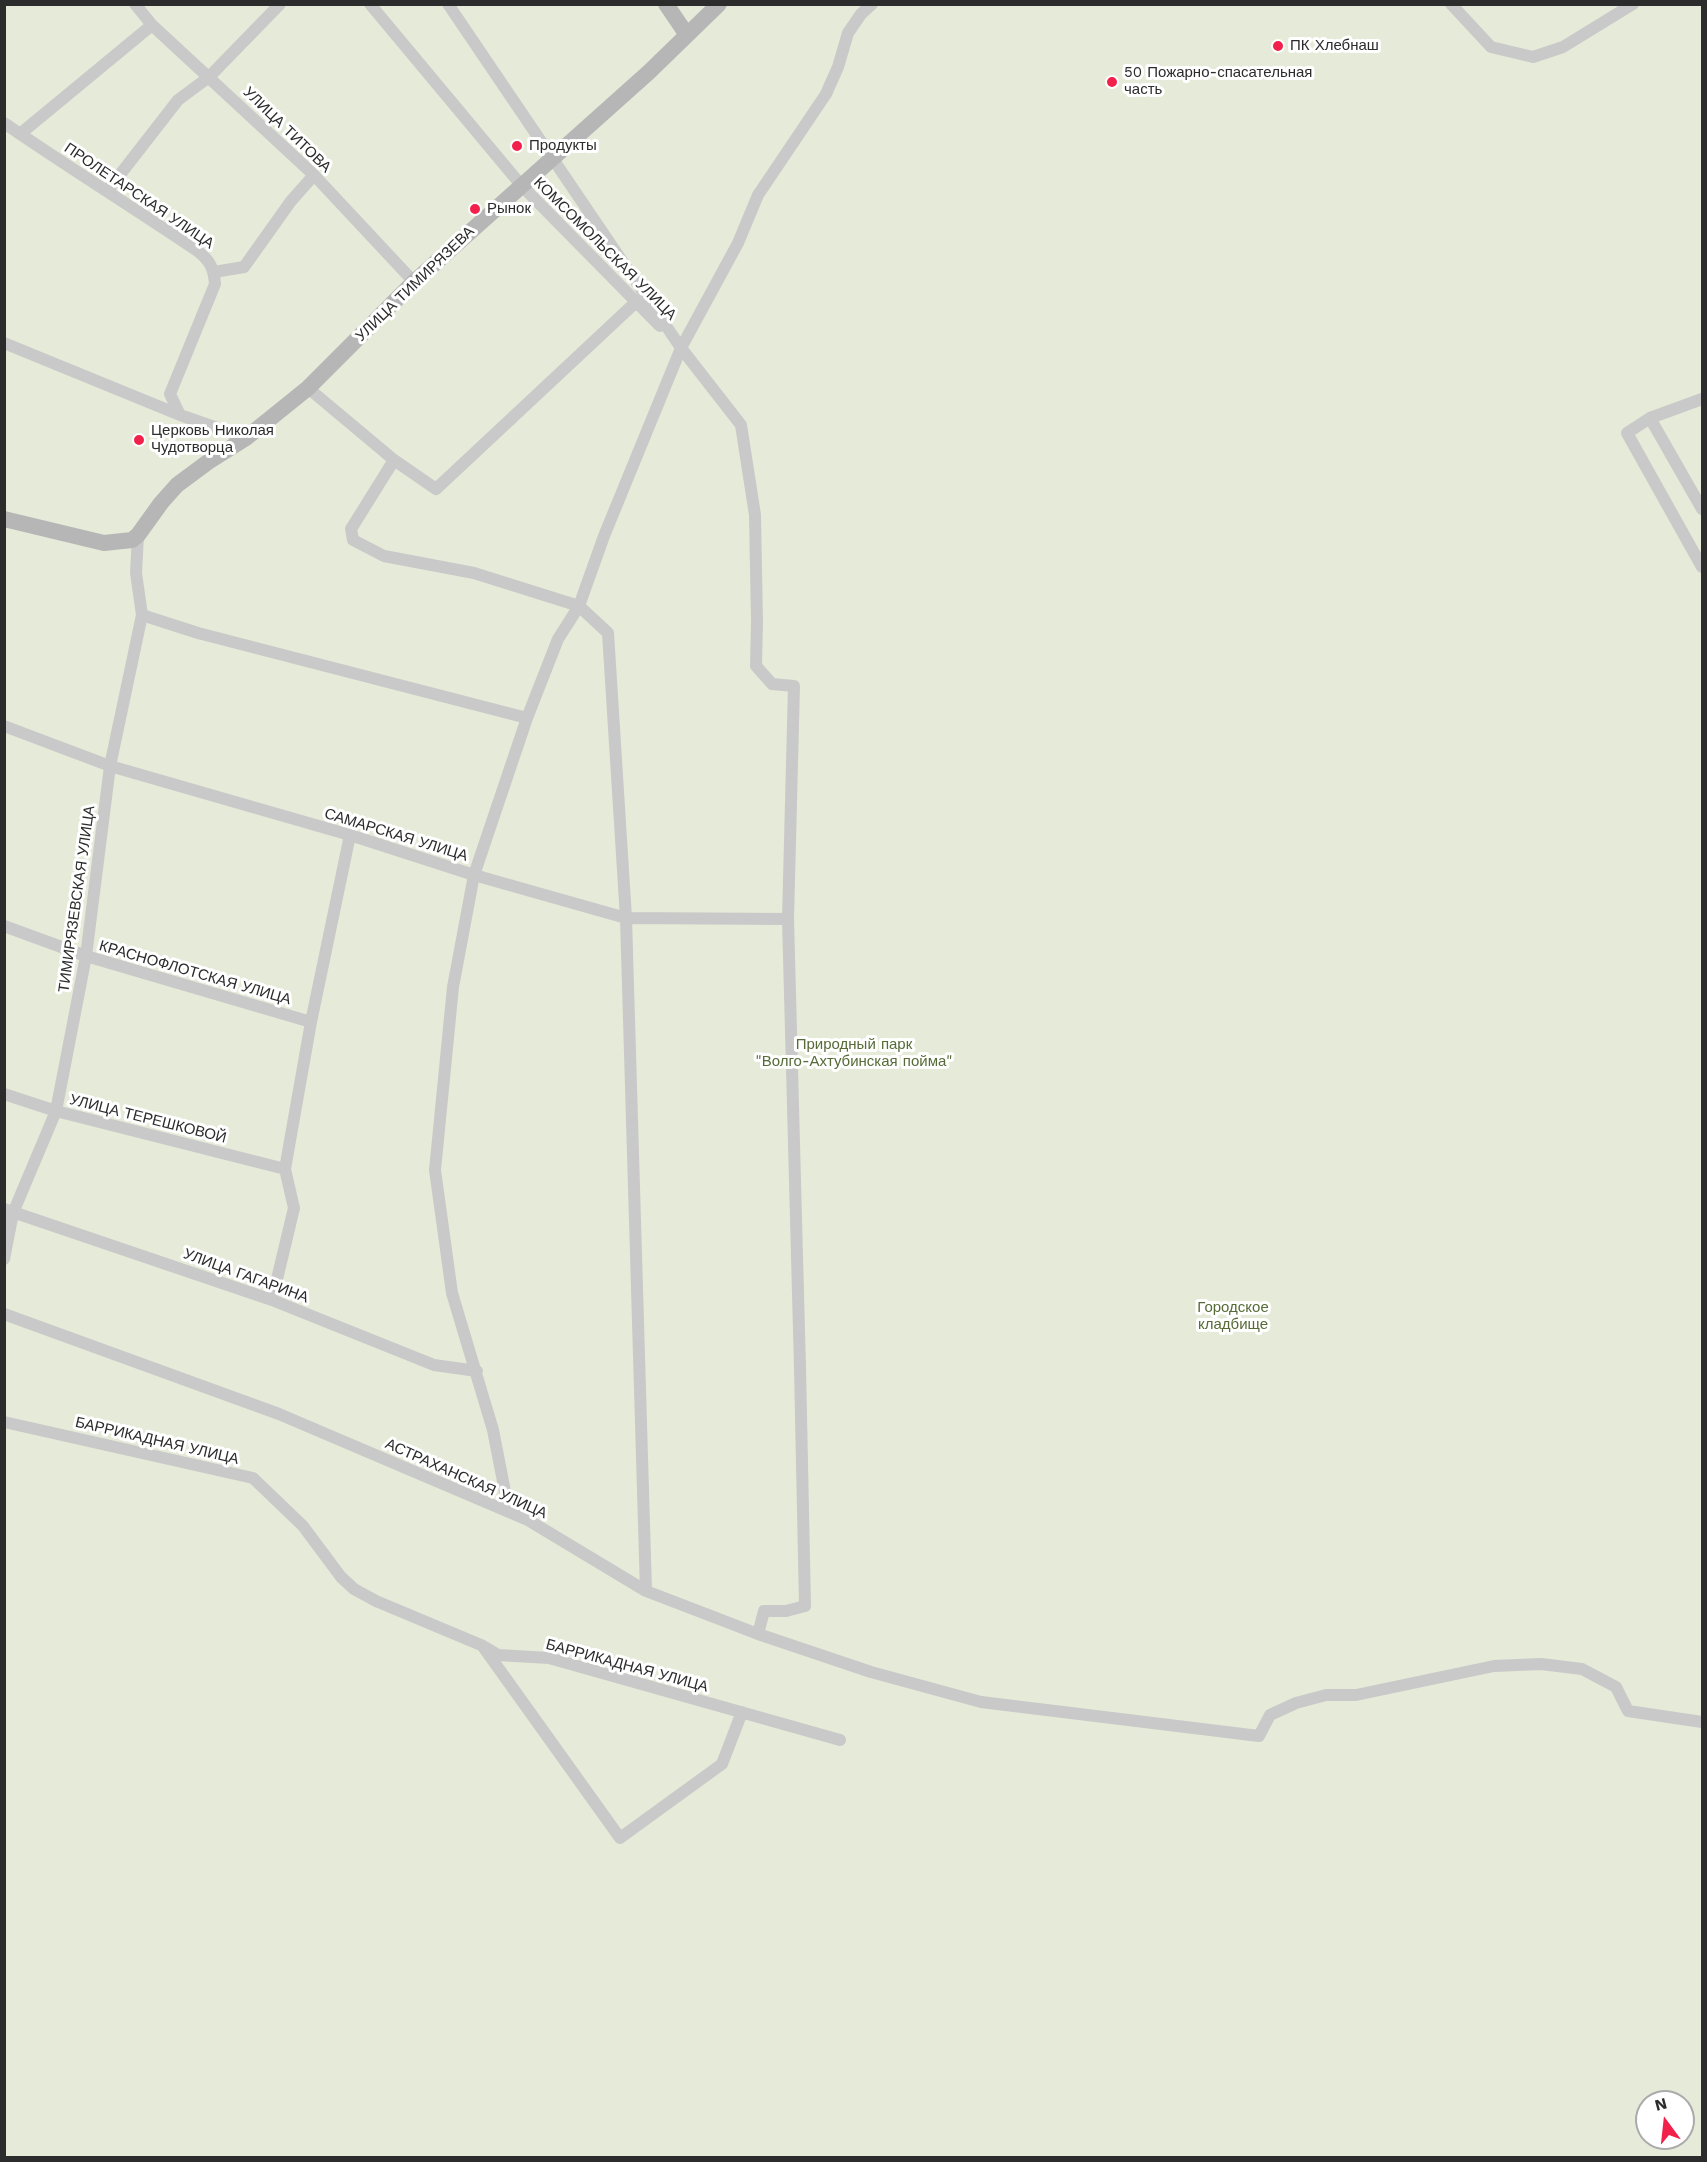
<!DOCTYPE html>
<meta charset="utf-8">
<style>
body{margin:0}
#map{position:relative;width:1707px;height:2162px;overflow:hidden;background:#fff;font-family:"Work Sans",sans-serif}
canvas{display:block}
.frame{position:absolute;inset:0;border:6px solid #2c2c2c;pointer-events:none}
.north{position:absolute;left:1635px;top:2090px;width:60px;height:60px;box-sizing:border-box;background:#fff;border:2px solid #ababab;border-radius:50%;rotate:345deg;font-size:16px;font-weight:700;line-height:24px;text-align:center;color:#2c2c2c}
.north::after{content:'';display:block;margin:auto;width:21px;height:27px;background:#f1214c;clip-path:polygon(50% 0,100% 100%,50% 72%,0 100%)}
</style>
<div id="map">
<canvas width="1707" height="2162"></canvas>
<div class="frame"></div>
<div class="north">N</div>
</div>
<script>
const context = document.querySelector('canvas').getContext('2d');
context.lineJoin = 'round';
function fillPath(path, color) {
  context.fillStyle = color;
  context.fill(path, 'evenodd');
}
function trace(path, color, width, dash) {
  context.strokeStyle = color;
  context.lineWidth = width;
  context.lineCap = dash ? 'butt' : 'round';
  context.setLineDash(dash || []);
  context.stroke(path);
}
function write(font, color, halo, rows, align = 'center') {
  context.font = font + ' "Work Sans",sans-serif';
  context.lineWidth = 6;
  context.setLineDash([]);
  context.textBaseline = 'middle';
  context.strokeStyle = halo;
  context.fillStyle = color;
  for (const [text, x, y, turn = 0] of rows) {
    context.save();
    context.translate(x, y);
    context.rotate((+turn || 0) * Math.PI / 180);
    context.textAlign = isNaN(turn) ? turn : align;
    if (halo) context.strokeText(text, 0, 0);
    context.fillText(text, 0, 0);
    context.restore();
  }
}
const green = new Path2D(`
 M5,5H1702V2157L5,2158ZM1647,2102H1683V2138H1647Z`);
const street = new Path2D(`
 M135,4L152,25L314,175L414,282
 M370,4L521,185L660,326
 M448,4L681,348L741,425L755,515L757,622L756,666L772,684L794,686L788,919L800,1368L805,1606L786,1611H764L758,1634
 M1451,4L1491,47L1533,57L1563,47L1633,4
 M4,123C68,167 134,208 199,252C210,261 214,269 215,284L170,394L180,415
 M20,134L152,25
 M108,190L178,100L209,77L280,4
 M214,272L244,267L291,201L314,175
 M4,343L180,415L246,438
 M308,388L394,460L436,489L636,302
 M1702,399L1650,418L1627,433L1702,567
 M1650,418L1702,509
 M394,460L351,529L353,540L384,556L474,573L579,606L608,633L626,918L646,1591
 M142,615L198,633L527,718
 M4,726L110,766L350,835L474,875L626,918L788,919
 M4,926L86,956L311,1022
 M4,1094L56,1111L285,1169
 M4,1209L272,1300L434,1365L477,1371
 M4,1259L13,1213L56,1111L86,956L110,766L142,615L136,573L138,535
 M272,1300L294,1208L285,1169L311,1022L350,835
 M4,1314L279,1414L509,1512L528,1520L646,1591L758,1634L871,1672L981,1702L1259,1736L1270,1715L1296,1703L1326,1695H1356L1494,1666L1541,1664L1582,1669L1616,1687L1628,1711L1702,1722
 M4,1422L253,1478L303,1526L341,1577L354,1589L376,1601L481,1645L498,1655L549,1658L840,1740
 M509,1512L493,1430L452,1293L435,1170L453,987L474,875L527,718L558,639L579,606L604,536L681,348L738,243L758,195L826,94L838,67L848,33L861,14L872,4
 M484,1648L620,1838L722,1764L742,1712`);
const secondary = new Path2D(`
 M666,4L687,35
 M4,519L104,543L132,540L138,535L161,503L177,485L208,462L246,438L308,388L414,282L649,72L719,4`);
const markers = [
 [1278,46,6,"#f1214c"],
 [1112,82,6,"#f1214c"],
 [517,146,6,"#f1214c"],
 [475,209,6,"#f1214c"],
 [139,440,6,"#f1214c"]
];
const poiNames = [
 ["ПК Хлебнаш",1290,46],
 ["50 Пожарно-спасательная",1124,73],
 ["часть",1124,90],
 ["Продукты",529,146],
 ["Рынок",487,209],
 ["Церковь Николая",151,431],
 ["Чудотворца",151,448]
];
const streetNames = [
 ["УЛИЦА ТИТОВА",287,130,44],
 ["ПРОЛЕТАРСКАЯ УЛИЦА",139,196,34],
 ["КОМСОМОЛЬСКАЯ УЛИЦА",605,249,45],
 ["УЛИЦА ТИМИРЯЗЕВА",415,284,-44],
 ["САМАРСКАЯ УЛИЦА",396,835,17],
 ["ТИМИРЯЗЕВСКАЯ УЛИЦА",77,899,-82],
 ["КРАСНОФЛОТСКАЯ УЛИЦА",195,973,16],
 ["УЛИЦА ТЕРЕШКОВОЙ",148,1119,14],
 ["УЛИЦА ГАГАРИНА",246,1276,20],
 ["БАРРИКАДНАЯ УЛИЦА",157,1441,13],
 ["АСТРАХАНСКАЯ УЛИЦА",466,1479,24],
 ["БАРРИКАДНАЯ УЛИЦА",627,1666,15]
];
const parkNames = [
 ["Природный парк",854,1045],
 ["\"Волго-Ахтубинская пойма\"",854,1062],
 ["Городское",1233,1308],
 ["кладбище",1233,1325]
];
fillPath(green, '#e5ebd8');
trace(street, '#c9c9c9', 12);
trace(secondary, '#b6b6b6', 16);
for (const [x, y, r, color] of markers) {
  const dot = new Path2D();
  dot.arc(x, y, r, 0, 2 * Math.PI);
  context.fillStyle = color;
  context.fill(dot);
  trace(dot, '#fff', 2);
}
write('15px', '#2c2c2c', '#fff', poiNames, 'left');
write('15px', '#2c2c2c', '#fff', streetNames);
write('15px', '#566b37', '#fff', parkNames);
</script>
